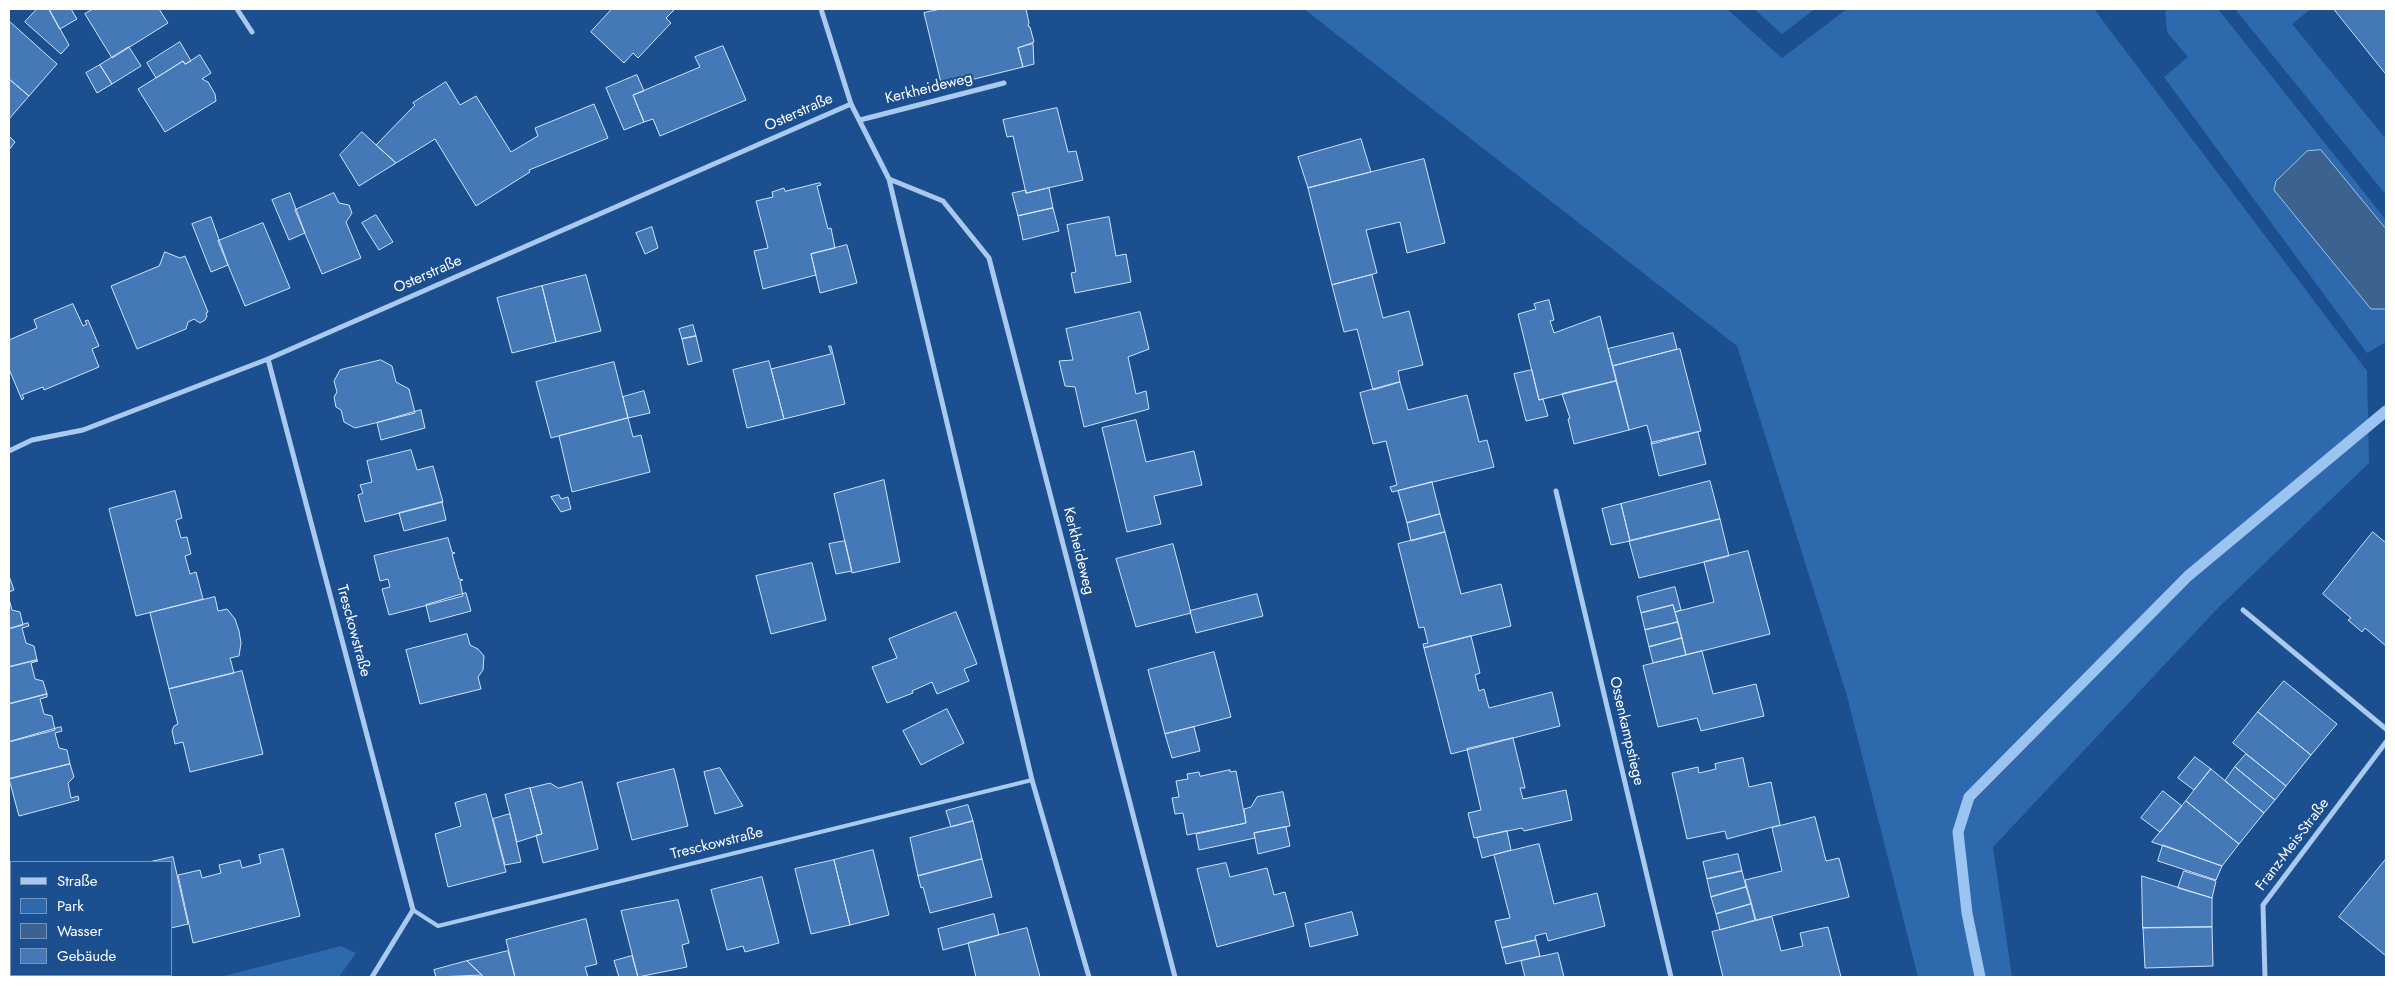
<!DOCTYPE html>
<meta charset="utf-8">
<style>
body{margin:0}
#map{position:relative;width:2395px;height:986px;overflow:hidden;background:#1b4f8f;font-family:Jost,sans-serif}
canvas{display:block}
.frame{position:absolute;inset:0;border:10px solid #fff;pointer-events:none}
.legend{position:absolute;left:10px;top:861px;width:162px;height:115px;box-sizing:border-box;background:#1b4f8f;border:1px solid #7695bc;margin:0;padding:6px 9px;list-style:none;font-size:15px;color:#fff}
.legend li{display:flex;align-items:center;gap:10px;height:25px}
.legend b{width:25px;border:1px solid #7695bc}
</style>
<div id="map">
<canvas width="2395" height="986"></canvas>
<div class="frame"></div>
<ul class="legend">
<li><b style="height:6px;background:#a9c9ee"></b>Straße</li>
<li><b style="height:14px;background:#2e69ad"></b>Park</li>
<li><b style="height:14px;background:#3c6290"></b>Wasser</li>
<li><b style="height:14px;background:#4478b7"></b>Gebäude</li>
</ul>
</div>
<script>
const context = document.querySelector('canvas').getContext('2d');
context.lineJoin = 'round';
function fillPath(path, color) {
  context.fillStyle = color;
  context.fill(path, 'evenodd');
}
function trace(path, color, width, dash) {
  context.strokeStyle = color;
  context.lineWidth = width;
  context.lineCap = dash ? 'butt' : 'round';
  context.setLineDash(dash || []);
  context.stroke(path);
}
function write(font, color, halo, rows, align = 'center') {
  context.font = font + ' Jost,sans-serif';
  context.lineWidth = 4;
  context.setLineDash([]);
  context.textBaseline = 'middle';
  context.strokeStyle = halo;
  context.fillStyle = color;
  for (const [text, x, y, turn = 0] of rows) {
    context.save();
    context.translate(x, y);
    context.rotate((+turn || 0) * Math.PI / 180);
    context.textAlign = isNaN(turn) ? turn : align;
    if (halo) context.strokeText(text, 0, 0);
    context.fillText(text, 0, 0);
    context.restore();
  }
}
const green = new Path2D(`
 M1304,9H1727L1782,58L1847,9H2094L2367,371L2369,463L2217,609L1993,847L2012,977H1918L1847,696L1737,346Z
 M1754,9H1815L1782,34Z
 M2169,9H2218L2386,220V342L2367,353L2164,77L2188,57L2167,32L2165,12Z
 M2235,9H2311L2292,24L2386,139V195Z
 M341,946L356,953L339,977H220Z`);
const water = new Path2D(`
 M2321,150L2386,229V309H2371L2274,190L2276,181L2307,151Z`);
const stream = new Path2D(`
 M1980,977L1967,913L1958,832L1969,797L2188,576L2386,411`);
const building = new Path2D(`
 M37,9H49L69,45L61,54L25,22Z
 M49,9H71L77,19L60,29Z
 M93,9H159L168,23L112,58L85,14Z
 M612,9H675L666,18L671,23L638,58L633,53L624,63L591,32Z
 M941,9H1026L1029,23L1028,26L1030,27L1034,42L1018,48L1023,67L942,87L924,13Z
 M2334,9H2386V74Z
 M9,21L57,64L29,96L9,79Z
 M180,42L191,61L185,64L183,61L156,78L147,63Z
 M1033,44L1034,64L1023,67L1018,48Z
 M723,46L746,100L660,136L653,119L644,122L633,95L700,67L695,57Z
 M129,47L141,66L112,84L100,65Z
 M200,55L211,73L202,79L208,82L215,94L216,101L165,132L138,89L183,61L185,64Z
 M100,65L112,84L97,93L86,73Z
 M637,75L644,91L633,95L644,122L624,130L606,88Z
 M9,79L29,96L9,119Z
 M446,82L460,105L476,96L511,152L538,136L535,128L594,104L608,138L529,170L530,172L476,206L435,139L396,163L376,145L415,105L413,103Z
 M1057,108L1068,152L1076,151L1083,180L1026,193L1013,136L1007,137L1003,120Z
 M362,132L396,163L359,186L340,155Z
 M9,136L15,142L9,150Z
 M1361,139L1371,172L1308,188L1298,157Z
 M1424,159L1445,243L1407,253L1400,222L1366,230L1377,273L1332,285L1308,188Z
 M820,183L821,185L817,186L828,229L831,228L835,248L811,254L816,275L763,289L754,251L768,248L756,201L773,197L772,192L784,188L785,191Z
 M1049,188L1053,208L1018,216L1012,193L1026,190V193Z
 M290,193L305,233L289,240L272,200Z
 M334,193L339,203L349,205L352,213L346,222L361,258L322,274L295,210Z
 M1053,208L1059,231L1023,240L1018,216Z
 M376,215L393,242L379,250L362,223Z
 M211,217L228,265L211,272L192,224Z
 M1109,217L1116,256L1126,254L1131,282L1075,293L1071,273L1076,272L1067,225Z
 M263,223L290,288L245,306L218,241Z
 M652,227L658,248L645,254L636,233Z
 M847,245L857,283L820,293L811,254Z
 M165,252L180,258L185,256L208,312L206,313L207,316L205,320L200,323L194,319L188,322L186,329L137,349L111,286L159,266Z
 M586,275L601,331L556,342L542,286Z
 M1372,275L1383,318L1409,311L1423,365L1398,371L1400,382L1373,390L1357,329L1344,332L1332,285Z
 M542,286L556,342L512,353L497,298Z
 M1549,300L1554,320L1550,321L1554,333L1600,316L1616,381L1539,400L1518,314L1536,309L1534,304Z
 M73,304L83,326L87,324L85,321L88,320L99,346L92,349L99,367L44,390L43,387L22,395L24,398L22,400L9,369V340L37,328L34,320Z
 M1140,312L1149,349L1128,357L1136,394L1146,391L1149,409L1084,427L1075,387L1065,386L1059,361L1073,360L1066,329Z
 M693,325L696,336L682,339L679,329Z
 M1673,333L1677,349L1613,366L1608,349Z
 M696,336L702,361L688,365L682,339Z
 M829,346H831L845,404L784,419L771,369L831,354Z
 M1680,349L1701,431L1652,444L1647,425L1629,430L1613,366Z
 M381,360L392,366L396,382L409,389L415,413L355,428L344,422L341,410L336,407L334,397L337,392L334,381L340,370Z
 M769,361L784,419L747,428L733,370Z
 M614,362L628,418L551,438L536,382Z
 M1532,370L1539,400L1543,399L1548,416L1526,421L1514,374Z
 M1616,381L1629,430L1574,444L1568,419L1570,418L1562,394Z
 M1400,382L1408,410L1467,395L1479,442L1487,440L1494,467L1392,492L1390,487L1397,485L1386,441L1373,444L1360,393Z
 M644,391L650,413L628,418L623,397Z
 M421,410L425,428L381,440L377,423Z
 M628,418L633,437L641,435L650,472L572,492L559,436Z
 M1136,420L1146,462L1194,451L1202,485L1154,496L1161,524L1127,532L1102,428Z
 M1698,432L1706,464L1659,476L1651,443Z
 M411,450L417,470L433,466L443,502L365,522L358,495L363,493L360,485L372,482L367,461Z
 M884,480L900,562L852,573L834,494Z
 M1710,481L1720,519L1630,541L1621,504Z
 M1432,482L1440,514L1407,523L1398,491Z
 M175,491L182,518L176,520L181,538L187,537L191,554L185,556L190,574L196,572L203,599L136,616L109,509Z
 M559,495L561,499L568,497L571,509L561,512L551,497Z
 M442,502L446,520L404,531L399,513Z
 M1621,504L1630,541L1611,545L1602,509Z
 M1440,514L1445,532L1411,541L1407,523Z
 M1720,519L1729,556L1639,578L1629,541Z
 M1445,532L1461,594L1501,584L1511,626L1424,648L1423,644L1428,643L1424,627L1419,628L1398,544Z
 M2373,532L2386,543V646L2365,628L2362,632L2348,620L2351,618L2323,594Z
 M448,538L452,552L455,553L452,554L459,579L463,580L460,581L463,596L389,615L382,589L390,587L388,579L380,581L374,556Z
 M845,541L852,571L836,574L829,544Z
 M1173,544L1191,613L1136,627L1116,559Z
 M1748,551L1770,634L1686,655L1675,612L1714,602L1704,562Z
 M812,563L826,620L771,634L756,576Z
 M9,576L14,590L9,592Z
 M1675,587L1681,610L1675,612L1673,605L1641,613L1637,597Z
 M466,593L471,611L430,622L426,605Z
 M1257,594L1263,616L1196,633L1190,611Z
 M215,597L218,611L227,609L235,619L239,631L241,643L239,656L230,658L234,673L169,689L150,613Z
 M9,599L12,610L20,612L23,625L9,629Z
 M1673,605L1678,622L1645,630L1641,613Z
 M956,612L977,664L964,669L969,681L937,694L932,682L912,691L913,693L887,703L872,667L897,658L889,639Z
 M1678,622L1682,638L1649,647L1645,630Z
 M28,623L29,626L22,628L26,643L34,646L37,660L9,667V629Z
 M467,634L470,645L478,649L484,656L483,670L478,677L481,689L420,704L406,650Z
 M1471,636L1480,673L1475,675L1479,691L1484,689L1489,708L1552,692L1560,726L1451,754L1424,648Z
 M1682,638L1686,655L1653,663L1649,647Z
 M1702,651L1713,694L1756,684L1764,716L1701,731L1697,718L1658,727L1643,666Z
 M1214,652L1231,717L1165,734L1148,670Z
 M37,660L38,661L31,663L35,679L43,681L47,694L9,704V667Z
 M242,671L263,754L190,772L183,742L175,744L172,731L174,726L178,724L169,689Z
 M2284,681L2337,724L2311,755L2258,712Z
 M47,694V697L40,699L44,714L52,716L55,730L9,742V704Z
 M947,709L964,743L921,765L903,731Z
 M2258,712L2311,755L2286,786L2233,743Z
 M61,727L62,731L55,733L59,748L67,750L70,764L9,779V742Z
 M1194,727L1200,751L1172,758L1165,734Z
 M1513,738L1525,788H1520L1523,799L1566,790L1572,820L1524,831L1522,828L1474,838L1468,813L1481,810L1467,749Z
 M2246,754L2286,786L2275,800L2235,767Z
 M2195,757L2211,769L2194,790L2178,778Z
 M1743,758L1749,787L1771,782L1780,825L1727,839L1725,831L1687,839L1672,773L1698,767L1699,773L1716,769L1715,764Z
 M70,764L74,777L68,783L71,798L78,796L79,800L19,816L9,779Z
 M2235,767L2275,800L2264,813L2225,781Z
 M720,768L743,806L715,814L704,772Z
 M674,769L688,826L632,840L617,783Z
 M2211,769L2264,813L2239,844L2186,801Z
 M1230,770V772L1236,771L1246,823L1187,835L1183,813L1175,814L1172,798L1179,797L1176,781L1188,779L1187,774L1199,772L1200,776Z
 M582,782L598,849L543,863L536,835L542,834L530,788L550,783L558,788Z
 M530,788L542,834L517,842L505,795Z
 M2163,791L2182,806L2160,832L2141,818Z
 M1283,792L1290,826L1254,833L1255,838L1199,850L1196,834L1246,823L1244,809L1251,807L1257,797Z
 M486,794L506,872L448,887L435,834L461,826L455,803Z
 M2186,801L2239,844L2222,866L2152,842Z
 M968,805L973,821L951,827L946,811Z
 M510,814L521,862L505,865L493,819Z
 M1815,817L1826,861L1839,858L1849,897L1756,920L1745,880L1782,871L1772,828Z
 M973,821L982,859L918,876L910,838Z
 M1286,827L1290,846L1258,854L1254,833Z
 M1507,831L1511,850L1482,858L1477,838Z
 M1539,844L1554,904L1597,893L1605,926L1548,941L1546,933L1535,936L1536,940L1502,948L1495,921L1510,918L1494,855Z
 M2163,845L2222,866L2216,880L2158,861Z
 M283,849L300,916L193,943L178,875L200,870L202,878L221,873L219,865L240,860L242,868L261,863L259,855Z
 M873,850L889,915L850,925L834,860Z
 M1738,854L1742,871L1707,879L1703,862Z
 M173,857L188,924L171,928V862H149Z
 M982,859L992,897L930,913L923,887L921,888L918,876Z
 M2386,859V956L2339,917Z
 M834,860L850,925L811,934L795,869Z
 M1226,863L1230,877L1267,868L1274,895L1285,892L1294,926L1217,947L1197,869Z
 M1742,871L1746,887L1711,897L1707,879Z
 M2184,871L2216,881L2212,898L2178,888Z
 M2142,876L2212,898V927L2143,928Z
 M762,877L779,943L745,952L743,946L727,950L711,890Z
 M1746,887L1751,904L1716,914L1711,897Z
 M678,900L689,943L682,945L687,967L638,977L621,911Z
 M1751,904L1755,920L1720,930L1716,914Z
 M1352,912L1358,935L1310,947L1305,924Z
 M994,914L999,935L943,950L938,929Z
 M1772,917L1781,951L1803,946L1800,933L1828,927L1841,977H1723L1712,932Z
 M586,919L597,964L585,967L588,977H515L506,940Z
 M2212,927L2213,966L2145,968L2143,928Z
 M1027,928L1040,977H976L968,943Z
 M1536,940L1540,956L1506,964L1502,948Z
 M508,951L515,977H484L467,961Z
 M1558,953L1564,977H1525L1521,961Z
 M632,956L638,977H619L614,961Z
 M467,961L482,975L436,977L434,970Z`);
const service = new Path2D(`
 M413,910L438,926L1032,780`);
const minor = new Path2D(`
 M237,9L252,32
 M821,9L851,104L889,179L1032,780L1089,977
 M860,120L1004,83
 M889,179L943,201L989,258L1175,977
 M268,359L413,910L372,977
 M9,451L32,440L83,430L268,359L851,104
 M1556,491L1671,977
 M2243,610L2386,729
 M2265,977L2263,905L2386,742`);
const streetNames = [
 ["Kerkheideweg",929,89,-14],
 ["Osterstraße",799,113,-24],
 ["Osterstraße",428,275,-24],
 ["Kerkheideweg",1078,551,76],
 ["Tresckowstraße",353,631,75],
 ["Ossenkampstiege",1626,731,77],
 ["Tresckowstraße",717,844,-14],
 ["Franz-Meis-Straße",2293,845,-53]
];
fillPath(green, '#2e69ad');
fillPath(water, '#3c6290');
trace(water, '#9cc4f0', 1);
trace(stream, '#9cc4f0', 11);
fillPath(building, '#4478b7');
trace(building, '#cfe3fa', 1);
trace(service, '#a9c9ee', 4);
trace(minor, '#a9c9ee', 5);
write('15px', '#fff', '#1b4f8f', streetNames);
</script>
